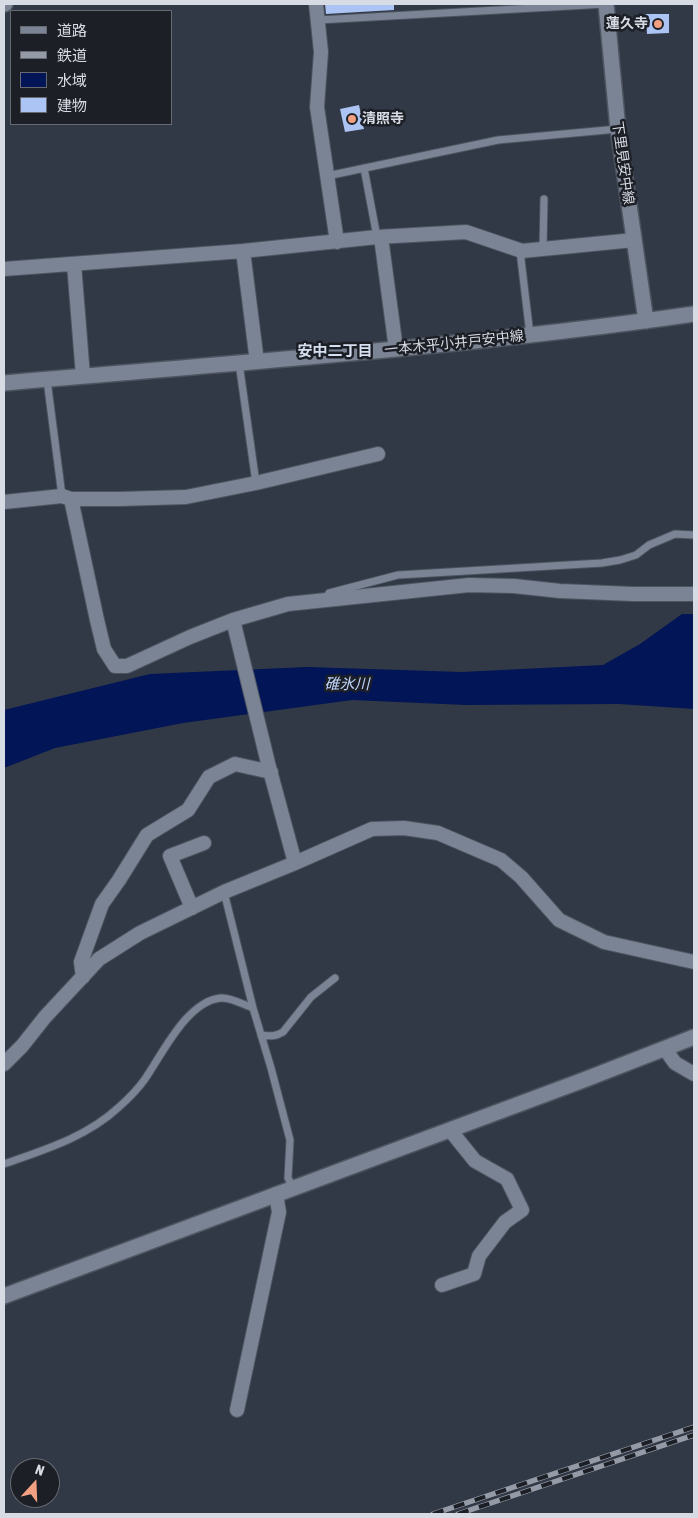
<!DOCTYPE html>
<meta charset="utf-8">
<style>
body{margin:0}
#map{position:relative;width:698px;height:1518px;overflow:hidden;background:#313846;font-family:"Asap Condensed","Noto Sans JP",sans-serif}
canvas{display:block}
.frame{position:absolute;inset:0;border:5px solid #d7dbe4;pointer-events:none}
.legend{position:absolute;left:10px;top:10px;width:162px;height:115px;box-sizing:border-box;background:#1c1f25;border:1px solid #676a71;margin:0;padding:6px 9px;list-style:none;font-size:15px;color:#d7dbe4}
.legend li{display:flex;align-items:center;gap:10px;height:25px}
.legend b{width:25px;border:1px solid #676a71}
.north{position:absolute;left:10px;top:1458px;width:50px;height:50px;box-sizing:border-box;background:#1c1f25;border:1px solid #676a71;border-radius:50%;rotate:20deg;font-size:14px;font-weight:700;line-height:20px;text-align:center;color:#d7dbe4}
.north::after{content:'';display:block;margin:auto;width:18px;height:22px;background:#f2a081;clip-path:polygon(50% 0,100% 100%,50% 72%,0 100%)}
</style>
<div id="map">
<canvas width="698" height="1518"></canvas>
<div class="frame"></div>
<ul class="legend">
<li><b style="height:6px;background:#7b8494"></b>道路</li>
<li><b style="height:6px;background:#959ba6"></b>鉄道</li>
<li><b style="height:14px;background:#011557"></b>水域</li>
<li><b style="height:14px;background:#abc4f3"></b>建物</li>
</ul>
<div class="north">N</div>
</div>
<script>
const context = document.querySelector('canvas').getContext('2d');
context.lineJoin = 'round';
function fillPath(path, color) {
  context.fillStyle = color;
  context.fill(path, 'evenodd');
}
function trace(path, color, width, dash) {
  context.strokeStyle = color;
  context.lineWidth = width;
  context.lineCap = dash ? 'butt' : 'round';
  context.setLineDash(dash || []);
  context.stroke(path);
}
function write(font, color, halo, rows, align = 'center') {
  context.font = font + ' "Asap Condensed","Noto Sans JP",sans-serif';
  context.lineWidth = 5;
  context.setLineDash([]);
  context.textBaseline = 'middle';
  context.strokeStyle = halo;
  context.fillStyle = color;
  for (const [text, x, y, turn = 0] of rows) {
    context.save();
    context.translate(x, y);
    context.rotate((+turn || 0) * Math.PI / 180);
    context.textAlign = isNaN(turn) ? turn : align;
    if (halo) context.strokeText(text, 0, 0);
    context.fillText(text, 0, 0);
    context.restore();
  }
}
const water = new Path2D(`
 M682,614H694V709L619,704L466,705L352,700L183,723L55,748L4,768V710L150,674L307,667L462,672L603,665L640,644Z`);
const building = new Path2D(`
 M325,4H394V10L326,14Z
 M646,14H669V33L647,34Z
 M359,105L364,129L345,132L340,109Z`);
const lane = new Path2D(`
 M318,20L606,4
 M364,168L377,237
 M327,176L498,140L618,129
 M543,249L544,199
 M520,251L530,335
 M239,363L256,483
 M47,380L62,496
 M326,598L329,593L398,575L602,563L620,560L636,555L649,545L675,534L694,535
 M224,892L253,1008L271,1068L290,1140L288,1178L293,1187
 M261,1035C270,1036 275,1037 283,1032L311,997L335,978
 M4,1164C44,1150 87,1137 119,1107C128,1099 138,1089 145,1079C163,1053 187,1001 221,998C231,997 244,1005 253,1008`);
const street = new Path2D(`
 M316,4L321,52L317,107L337,242
 M381,237L396,349
 M243,251L257,362
 M74,264L83,376
 M4,269L243,251L377,237L466,232L522,251L634,240
 M71,499L97,620L104,649L115,666H127L190,637L233,620L288,604L469,585L514,586L560,591L633,594H694
 M4,502L62,496L71,499H119L186,497L256,483L378,454
 M233,620L268,763L295,863
 M192,908L170,856L204,843
 M83,977L81,962L102,904L119,880L147,835L188,810L209,777L235,764L271,772
 M665,1049L675,1063L694,1074
 M4,1064L22,1046L45,1017L99,959L140,933L224,892L295,863L372,829L404,828L438,833L501,860L521,877L559,920L604,942L694,962
 M442,1285L474,1274L479,1256L505,1222L522,1210L507,1179L475,1161L450,1130
 M237,1410L279,1212L276,1194`);
const secondary = new Path2D(`
 M4,4H5
 M606,4L618,129L646,321
 M4,383C234,363 465,347 694,314
 M4,1296L581,1081L694,1037`);
const rail = new Path2D(`
 M433,1514L694,1427
 M458,1514L694,1435`);
const markers = [
 [658,24,5,"#f2a081"],
 [352,119,5,"#f2a081"]
];
const poiNames = [
 ["蓮久寺",648,24],
 ["清照寺",362,119,"left"]
];
const streetNames = [
 ["下里見安中線",623,163,82],
 ["一本木平小井戸安中線",454,343,-6]
];
const neighbourhoodNames = [
 ["安中二丁目",335,351]
];
const waterNames = [
 ["碓氷川",347,684]
];
fillPath(water, '#011557');
fillPath(building, '#abc4f3');
trace(lane, '#4d5460', 9);
trace(street, '#4d5460', 16);
trace(secondary, '#4d5460', 18);
trace(lane, '#7b8494', 7);
trace(street, '#7b8494', 14);
trace(secondary, '#7b8494', 15);
trace(rail, '#959ba6', 5.5);
trace(rail, '#1c1f25', 4, [11]);
for (const [x, y, r, color] of markers) {
  const dot = new Path2D();
  dot.arc(x, y, r, 0, 2 * Math.PI);
  context.fillStyle = color;
  context.fill(dot);
  trace(dot, '#1c1f25', 2);
}
write('bold 14px', '#d7dbe4', '#1c1f25', poiNames, 'right');
write('14px', '#d7dbe4', '#1c1f25', streetNames);
write('bold 15px', '#d5dff0', '#1c1f25', neighbourhoodNames);
write('italic 15px', '#bfd4fc', '#1c1f25', waterNames);
</script>
